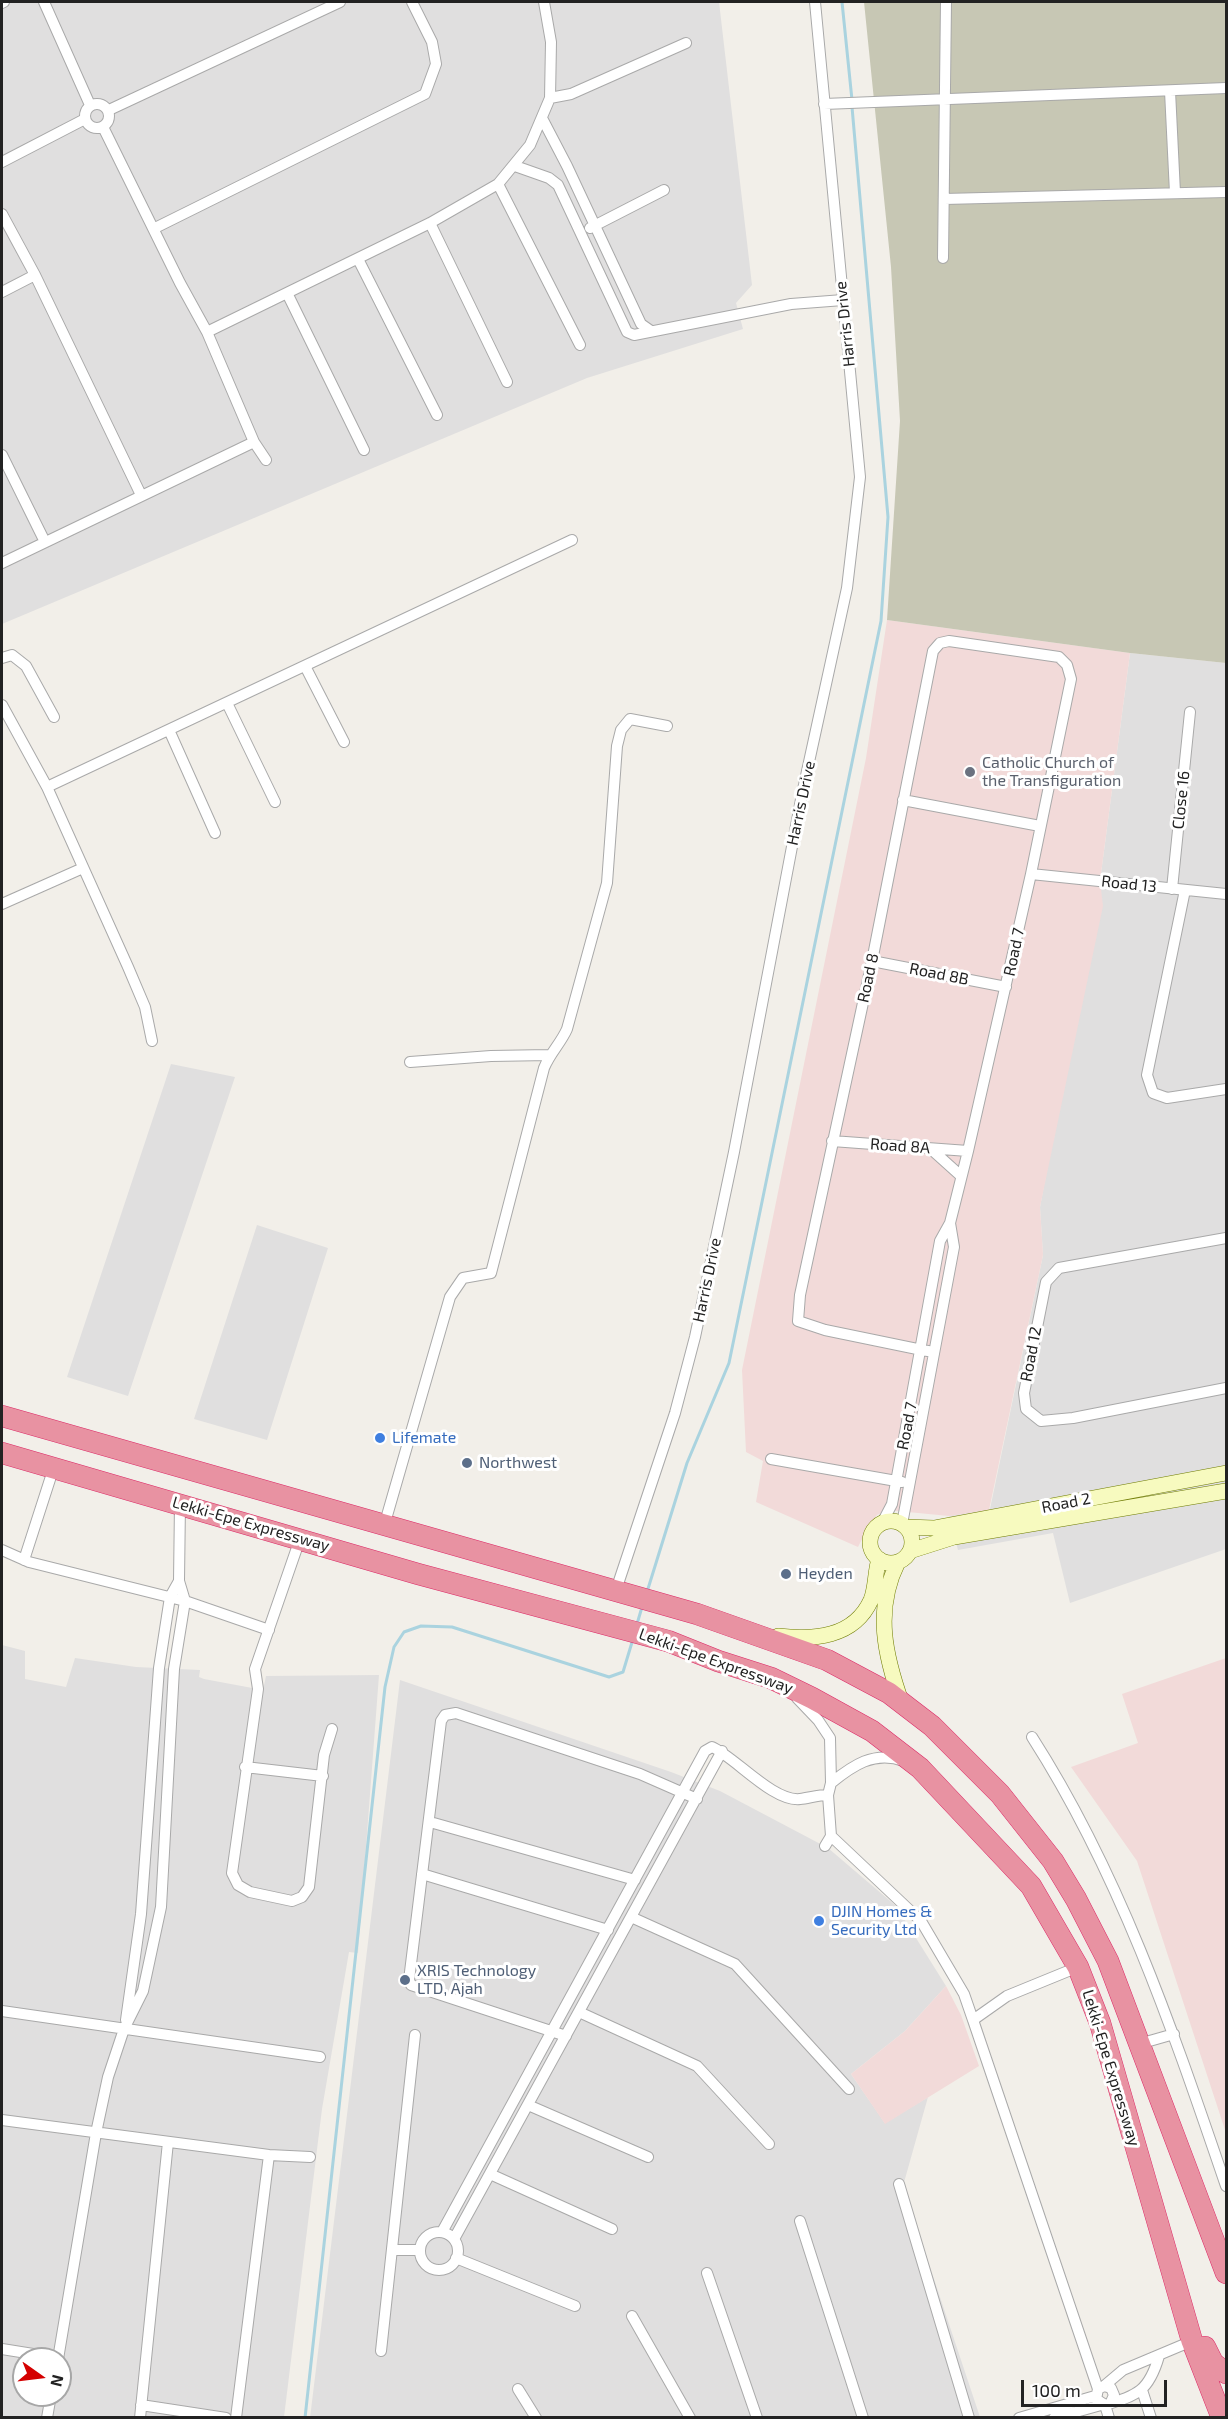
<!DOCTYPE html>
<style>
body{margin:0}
#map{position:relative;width:1228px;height:2419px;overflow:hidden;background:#f2efe9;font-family:"Exo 2",sans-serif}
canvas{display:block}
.frame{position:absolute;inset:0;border:3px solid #222;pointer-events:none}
.north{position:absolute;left:12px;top:2347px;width:60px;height:60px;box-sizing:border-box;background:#fff;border:2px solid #a7a7a7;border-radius:50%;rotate:104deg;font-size:16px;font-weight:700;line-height:24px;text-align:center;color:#222}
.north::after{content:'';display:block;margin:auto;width:21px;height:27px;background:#d40000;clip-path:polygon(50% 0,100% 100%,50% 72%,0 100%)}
.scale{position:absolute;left:1021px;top:2380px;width:146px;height:27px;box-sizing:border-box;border:3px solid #222;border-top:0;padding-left:8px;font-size:18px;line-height:21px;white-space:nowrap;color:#222;-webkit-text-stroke:4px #fff;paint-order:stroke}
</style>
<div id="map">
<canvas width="1228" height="2419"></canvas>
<div class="frame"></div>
<div class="north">N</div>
<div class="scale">100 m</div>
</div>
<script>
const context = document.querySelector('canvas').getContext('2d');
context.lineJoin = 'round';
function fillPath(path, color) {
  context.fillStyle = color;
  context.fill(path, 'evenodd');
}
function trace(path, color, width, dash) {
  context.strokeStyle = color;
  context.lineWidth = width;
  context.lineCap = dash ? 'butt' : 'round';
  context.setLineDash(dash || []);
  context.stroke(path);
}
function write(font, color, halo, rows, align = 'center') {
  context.font = font + ' "Exo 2",sans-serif';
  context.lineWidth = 6;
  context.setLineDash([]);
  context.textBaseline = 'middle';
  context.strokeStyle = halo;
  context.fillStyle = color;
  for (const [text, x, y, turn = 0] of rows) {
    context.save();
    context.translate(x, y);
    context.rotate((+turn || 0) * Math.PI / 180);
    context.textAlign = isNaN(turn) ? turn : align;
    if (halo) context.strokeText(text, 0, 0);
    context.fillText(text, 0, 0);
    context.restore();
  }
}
const residential = new Path2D(`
 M2,2H719L752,285L736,303L743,329L587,378L2,624Z
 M1130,653L1226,663V1549L1070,1603L1053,1533L958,1550L949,1516L990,1509L1043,1255L1040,1207L1100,881Z
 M171,1064L235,1077L128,1396L67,1377Z
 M257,1225L328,1248L267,1440L194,1419Z
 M2,1645L25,1651V1679L66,1687L75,1658L136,1667L200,1670L199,1677L204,1679L263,1690L266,1676L379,1675L358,1953L349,1952L322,2109L284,2417H2ZM24,2359H60V2395H24Z
 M400,1680L671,1772L720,1791L828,1848L896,1906L946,1986L905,2031L851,2074L885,2123L928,2097L903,2186L980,2417L310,2418Z`);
const commercial = new Path2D(`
 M887,620L1130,653L1100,881L1103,906L1040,1207L1043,1255L989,1510L949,1516L887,1510L877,1515L869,1525L858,1547L756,1502L763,1461L746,1452L742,1370L866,758Z
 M1226,1658V2133L1137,1861L1071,1767L1138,1743L1122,1694Z
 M946,1986L961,2015L979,2066L885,2124L851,2074L905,2031Z`);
const construction = new Path2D(`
 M864,2H1226V663L1130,653L887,620L900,421L891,267Z`);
const stream = new Path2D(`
 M842,2L852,100
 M647,1592L687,1463L729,1363L881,621L888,517L852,107
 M637,1624L642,1607
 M305,2418L385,1687L394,1647L404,1632L421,1626L452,1627L609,1677L623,1672L633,1639`);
const street = new Path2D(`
 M44,2L90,105
 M2,3L4,2
 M1170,91L1175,193
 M550,98L571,94L686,43
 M85 116a12 12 0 1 1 24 0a12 12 0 1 1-24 0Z
 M824,104L1226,88
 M109,110L340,2
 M543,120L567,166L641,324L651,331
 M103,127L180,283L207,332L254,442L266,460
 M2,162L85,119
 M515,166L549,178L558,185L627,332L634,335L791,304L843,300
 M498,184L580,345
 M944,199L1226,192
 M2,214L35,275L141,495
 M430,223L507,382
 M155,228L425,94L436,64L432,42L412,2
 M590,228L664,190
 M943,258L946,2
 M358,259L437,415
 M2,292L35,275
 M288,295L364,450
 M207,332L430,223L498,184L530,145L550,98L551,42L544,2
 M2,455L45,542
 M2,563L254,442
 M2,658L12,655L26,666L54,717
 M305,666L344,742
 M227,703L275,802
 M2,705L47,787L128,967L145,1007L152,1041
 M169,730L215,833
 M47,787L572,540
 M903,800L1040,826
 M1031,874L1226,894
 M1172,889L1190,712
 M1185,890L1147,1075L1153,1093L1167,1098L1226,1089
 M2,904L83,868
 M872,961L1006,987
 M410,1062L491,1056L549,1055
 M832,1141L968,1151
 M931,1149L961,1176
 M1226,1238L1059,1268L1046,1282L1024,1393L1026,1409L1041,1421L1073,1418L1226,1388
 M771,1459L902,1482
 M882,1523L892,1504L940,1241L950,1223L968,1151L1031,874L1071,679L1067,665L1059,657L949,641L940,643L933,651L872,961L800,1295L798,1321L825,1330L922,1350L934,1352
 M902,1524L954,1247L950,1223
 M384,1526L450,1297L463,1278L491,1273L544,1068C550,1053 561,1043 567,1029L607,883L617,746L621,730L630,719L667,726
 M300,1539L255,1669L258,1689L232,1873L238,1885L250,1892L292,1901L302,1897L309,1887L324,1755L332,1729
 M2,1550L29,1562L185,1601L269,1630
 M24,1560L54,1467
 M616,1590L675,1413L695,1337L734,1152L802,794L847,588L860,477L815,2
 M797,1698L818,1720L830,1738L831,1783L828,1795L831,1836L825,1846
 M1032,1737C1121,1876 1173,2031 1226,2186
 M245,1767L323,1776
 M831,1783C852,1766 874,1750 904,1761
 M430,1822L635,1880
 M831,1836L921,1921L964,1994L973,2020
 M422,1874L608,1930
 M631,1917L735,1964L849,2089
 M1078,1967L1007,1996L973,2020L1098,2389
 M2,2011L320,2057
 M579,2012L697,2066L769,2144
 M126,2020L141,1914L159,1668L170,1597L179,1581
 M566,2036L411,1985L409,1980L441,1721L445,1715L456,1713L640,1774L697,1799
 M1139,2044L1174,2034
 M528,2105L648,2157
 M2,2120L269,2155L310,2157
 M490,2174L612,2229
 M899,2184L969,2418
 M800,2221L863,2418
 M442,2232L705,1751L712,1747C735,1757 773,1802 800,1799C809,1798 818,1795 828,1795
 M420 2251a19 19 0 1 1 38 0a19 19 0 1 1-38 0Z
 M454,2239L722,1751
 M392,2250H420
 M456,2258L575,2306
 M707,2273L757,2418
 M632,2316L690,2418
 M2,2349L58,2358
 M381,2351L415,2035
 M58,2359L96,2133L108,2077L124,2029L143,1991L161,1907L174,1669L185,1601L179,1581L180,1503
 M1104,2386L1123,2370L1192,2341
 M518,2389L536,2418
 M1142,2390L1151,2418
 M1111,2402L1114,2395L1111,2388L1104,2386L1098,2389L1096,2399L1105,2405C1138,2395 1149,2391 1159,2356
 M141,2405L226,2418
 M1105,2405L1109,2418
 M47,2418L51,2395
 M140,2418L168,2142
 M236,2418L269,2155
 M1019,2418L1095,2396
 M1054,2418L1101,2405`);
const secondary = new Path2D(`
 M870 1542a21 21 0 1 1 42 0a21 21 0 1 1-42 0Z
 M906,1527L934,1528L1226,1473
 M910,1551L954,1537L1226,1491
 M898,1562C874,1610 885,1656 902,1704
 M778,1636C813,1640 854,1638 871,1600C876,1588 875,1572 879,1559`);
const highway = new Path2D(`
 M2,1416L697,1614L827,1660L889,1693L932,1726L1000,1794L1053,1861L1076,1899L1108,1961L1226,2273
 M2,1453L418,1574L668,1641L718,1661L771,1678L812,1698L872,1731L920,1768L1031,1886L1078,1967L1100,2023L1192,2341L1222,2418
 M1205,2347L1213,2363L1226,2373`);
const markers = [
 [970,772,6,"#6b7280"],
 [380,1438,6,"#3f7fe0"],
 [467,1463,6,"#5c6f8a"],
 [786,1574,6,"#5c6f8a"],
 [819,1921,6,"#3f7fe0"],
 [405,1980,6,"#5c6f8a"]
];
const streetNames = [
 ["Harris Drive",845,324,-96],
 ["Close 16",1181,800,-84],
 ["Harris Drive",801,803,-78],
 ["Road 13",1129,884,6],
 ["Road 7",1014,952,-78],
 ["Road 8B",939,974,11],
 ["Road 8",868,978,-78],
 ["Road 8A",900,1146,4],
 ["Harris Drive",707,1280,-78],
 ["Road 12",1031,1354,-79],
 ["Road 7",907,1426,-79],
 ["Road 2",1066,1503,-11],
 ["Lekki-Epe Expressway",251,1524,16],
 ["Lekki-Epe Expressway",716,1661,20],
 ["Lekki-Epe Expressway",1111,2068,73]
];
const worshipNames = [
 ["Catholic Church of",982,763],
 ["the Transfiguration",982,781]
];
const shopNames = [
 ["Lifemate",392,1438],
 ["DJIN Homes &",831,1912],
 ["Security Ltd",831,1930]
];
const serviceNames = [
 ["Northwest",479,1463],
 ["Heyden",798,1574],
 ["XRIS Technology",417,1971],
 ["LTD, Ajah",417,1989]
];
fillPath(residential, '#e0dfdf');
fillPath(commercial, '#f2dad9');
fillPath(construction, '#c7c7b4');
trace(stream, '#aad3df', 3);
trace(street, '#a9a9a9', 12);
trace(secondary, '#707d05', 16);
trace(highway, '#dc2a67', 22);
trace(street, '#fff', 10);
trace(secondary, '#f7fabf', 15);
trace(highway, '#e892a2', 21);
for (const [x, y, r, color] of markers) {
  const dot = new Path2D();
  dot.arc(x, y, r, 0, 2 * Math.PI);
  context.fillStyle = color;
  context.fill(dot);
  trace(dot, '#fff', 2);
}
write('16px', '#222', '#fff', streetNames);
write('16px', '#5b616d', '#fff', worshipNames, 'left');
write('16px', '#366cbe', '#fff', shopNames, 'left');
write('16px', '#4e5e75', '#fff', serviceNames, 'left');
</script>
